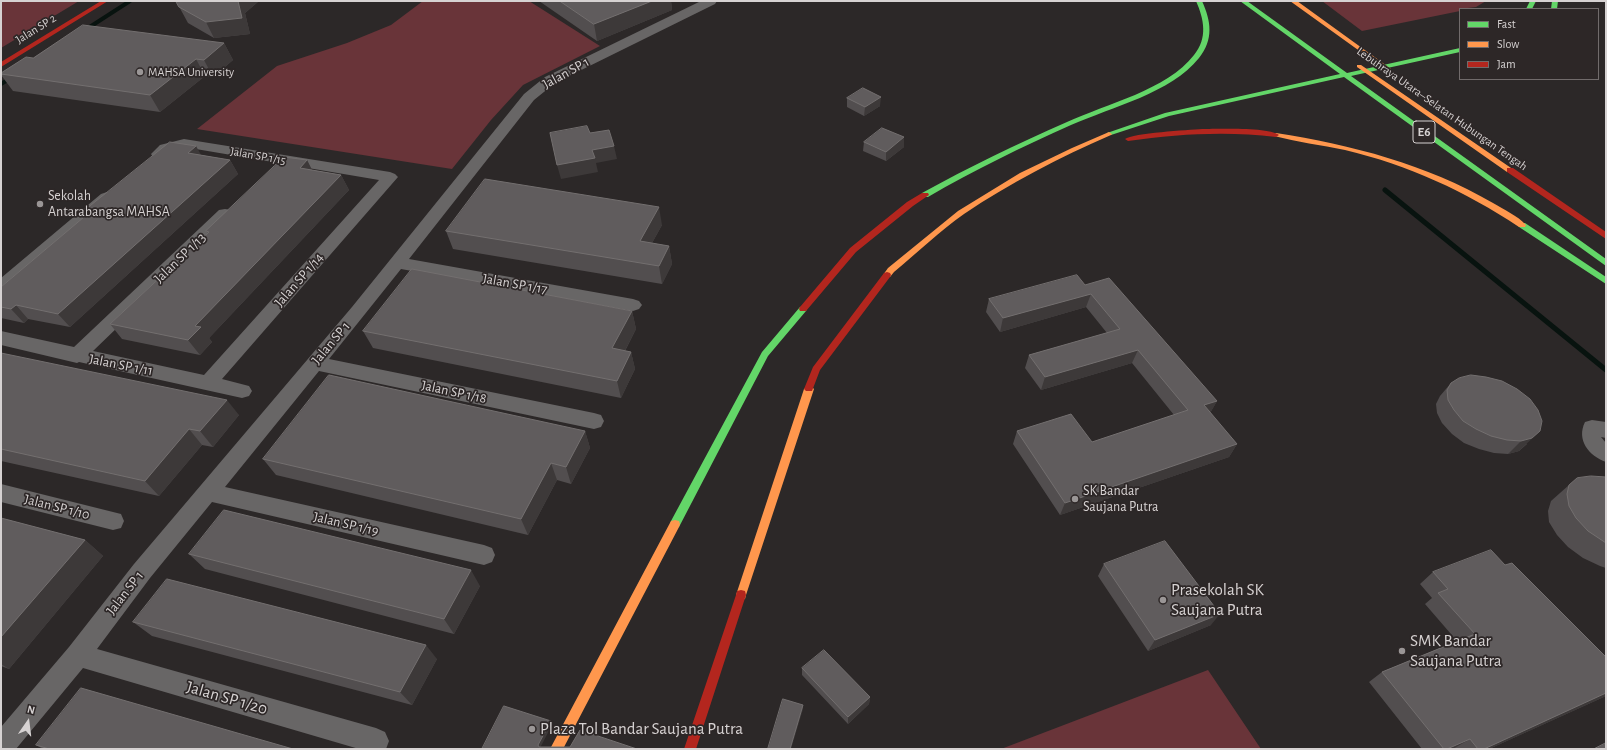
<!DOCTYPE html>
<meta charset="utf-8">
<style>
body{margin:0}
#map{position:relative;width:1607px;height:750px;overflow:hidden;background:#2c2828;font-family:"Alegreya Sans",sans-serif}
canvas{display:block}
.frame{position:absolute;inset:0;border:2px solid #d6d2d2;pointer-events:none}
.legend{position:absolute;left:1459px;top:8px;width:140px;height:72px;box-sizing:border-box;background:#2d2727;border:1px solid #716b6b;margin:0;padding:5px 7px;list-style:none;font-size:12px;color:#d6d2d2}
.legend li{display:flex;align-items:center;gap:8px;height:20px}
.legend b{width:20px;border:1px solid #716b6b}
.north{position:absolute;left:8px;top:702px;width:40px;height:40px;-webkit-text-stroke:3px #2d2727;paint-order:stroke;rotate:14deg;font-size:11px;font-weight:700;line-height:16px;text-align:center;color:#d6d2d2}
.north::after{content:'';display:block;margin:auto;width:14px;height:18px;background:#d6d2d2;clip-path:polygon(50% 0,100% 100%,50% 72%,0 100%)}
</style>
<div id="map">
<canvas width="1607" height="750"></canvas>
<div class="frame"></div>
<ul class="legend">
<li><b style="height:5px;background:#63d668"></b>Fast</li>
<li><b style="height:5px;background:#ff974d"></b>Slow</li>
<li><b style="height:5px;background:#b3261e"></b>Jam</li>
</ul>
<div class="north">N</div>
</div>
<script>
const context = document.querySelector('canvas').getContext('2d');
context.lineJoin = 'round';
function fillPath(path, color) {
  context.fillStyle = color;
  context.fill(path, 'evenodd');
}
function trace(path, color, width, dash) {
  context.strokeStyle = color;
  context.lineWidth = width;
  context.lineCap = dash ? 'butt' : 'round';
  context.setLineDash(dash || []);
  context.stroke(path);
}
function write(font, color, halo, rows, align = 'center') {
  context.font = font + ' "Alegreya Sans",sans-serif';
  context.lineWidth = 3.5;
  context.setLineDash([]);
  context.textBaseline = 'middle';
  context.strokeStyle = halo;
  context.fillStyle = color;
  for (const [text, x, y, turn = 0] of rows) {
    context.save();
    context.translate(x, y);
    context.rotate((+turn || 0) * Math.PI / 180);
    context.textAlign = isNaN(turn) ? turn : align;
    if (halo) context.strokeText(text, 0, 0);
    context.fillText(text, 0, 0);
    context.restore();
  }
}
const green = new Path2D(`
 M1,1H79L1,48Z
 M423,1H529L600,46L523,85L491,120L452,169L197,129L277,66L347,43L391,25Z
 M1322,1H1486L1476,7L1460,9V11L1362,31Z
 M1208,670L1261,749H1001Z`);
const streamFar1 = new Path2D(`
 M85,30L130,1
 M1,84L11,78`);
const stream = new Path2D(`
 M1385,190L1606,370`);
const street = new Path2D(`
 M701,1H717L715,4L555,83L534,100L409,259L633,299L639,301L642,305L639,309L633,311L401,269L329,359L594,413L601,415L604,421L601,427L594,429L319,371L225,487L484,545L492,548L495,555L492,562L484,565L212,502L150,578L97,649L376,728L385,732L389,741L386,749H359L83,668L16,749H1V727L69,647L134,564L352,307L524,94L545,77Z
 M184,139L390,172L395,174L398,177L222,379L249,386L252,391L249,396L242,398L79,362L77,363L1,345V331L74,347L219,210L225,209L231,210L233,214L231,218L93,351L204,375L379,180L184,147C180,149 175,149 171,151C163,155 162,160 153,157L151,154L160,145Z
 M107,192L113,194L115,197L113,200L7,291L1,293V278L101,194Z
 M1592,420L1606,422V438L1601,437L1606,443V462C1589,456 1576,440 1585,422Z
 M1,484L121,514L124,521L121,528L113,530L1,502Z`);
const fast = new Path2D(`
 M1196,1H1202C1211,21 1214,39 1199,58C1171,93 1112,107 1071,125C1022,147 974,170 928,197H922V193C969,167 1017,144 1067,122C1106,104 1167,90 1194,55C1208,38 1204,19 1196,1Z
 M1240,1H1247L1347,73L1460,48V52L1351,76L1606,259V266L1344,77L1169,116L1111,135H1107V133L1165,113L1340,74Z
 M1530,1H1536L1532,9H1526Z
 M1552,1H1558L1557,9H1551Z
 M1519,223H1525L1606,277V284L1519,227L1518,225Z
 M803,306L807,309L806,311L768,356L679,527L675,528L671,527L670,524L671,521L762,352L800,307Z`);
const slow = new Path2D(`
 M1290,1H1297L1391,69L1386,70Z
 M1357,65H1361L1514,170L1510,172H1507L1357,67Z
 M1109,132L1112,134L1111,135C1060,157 1010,183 964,214C940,231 917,253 894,272L890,277H884L883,275L888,268L958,211L1020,173L1072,148Z
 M1276,133C1352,145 1426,164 1493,203C1503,209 1518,216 1526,225L1525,227H1519C1465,191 1408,165 1345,150C1321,145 1297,142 1274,136L1273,135Z
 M809,386L812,387L814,389L746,595L745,599L741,600L737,599L736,595L804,389L806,387Z
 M675,520L679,521L680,524L679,527L563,749H550L671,521Z`);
const jam = new Path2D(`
 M101,1H108L1,67V62Z
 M1202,129C1217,129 1269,127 1279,135L1276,137C1226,131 1178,134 1128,141L1125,139C1133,133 1188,130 1202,129Z
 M1507,168H1513L1606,232V239L1507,172Z
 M922,193H928L929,195L913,206L856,252L806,311H800L799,309L800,307L850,248L907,202Z
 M887,272L890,273L891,275L890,277L820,370L812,391H806L804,389L813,367L884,273Z
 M741,590L745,591L746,595L696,749H684L736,595L737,591Z`);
const wall = new Path2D(`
 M176,1H259L245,13L250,34L214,38L188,23Z
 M539,1H671L672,10L597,41Z
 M224,43L233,60L213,77L205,76L160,112L13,91L1,75V73L33,58Z
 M847,98L880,106L864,116L847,107Z
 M864,142L904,147L886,161L863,151Z
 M201,155L230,160L238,174L70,327L28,319L24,323L1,318V287L87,215L84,211Z
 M307,160L312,170L341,175L349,190L209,338L212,342L200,355L122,339L110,324L208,233L206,231Z
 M662,225L652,243L669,246L672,264L662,284L453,249L446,231Z
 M1085,285L1217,401L1210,413L1237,444L1229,457L1060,515L1013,444L1017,431L1092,442L1174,415L1132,363L1041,390L1025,368L1029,355L1107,333L1086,307L1000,332L986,312L989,299Z
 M632,311L636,329L625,351L631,352L635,369L621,398L373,348L363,331Z
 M1,353L239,415L213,447L202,445L159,496L1,461Z
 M1451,383L1527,444L1519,451L1508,454L1494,453L1479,449L1464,443L1452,434L1442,423L1437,413L1436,404L1440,396Z
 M585,431L590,448L571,484L557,480L528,535L276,475L263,459Z
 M1606,477V568L1600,566L1583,558L1568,547L1557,535L1549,522L1548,511L1551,501L1569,485Z
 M1,518L85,540L103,556L9,669L1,666Z
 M189,554L480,586L454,634L205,569Z
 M1104,564L1211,625L1148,651L1098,576Z
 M1505,565L1606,657V696L1489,749H1455L1454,748L1453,749H1422L1369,682L1382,672L1457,641L1425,604L1432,598L1420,584L1433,572Z
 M133,622L437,659L412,705L152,636Z
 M802,668L870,697L869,704L848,724L802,675Z
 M36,745L293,749H43Z`);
const shadedWall = new Path2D(`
 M238,1H259L245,13L250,34L214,38L206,22Z
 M652,1H671L672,10L597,41L594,24Z
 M224,43L233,60L213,77L204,60Z
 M196,59L205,76L160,112L150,95Z
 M881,97L880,106L864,116L865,107Z
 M904,137V147L886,161V152Z
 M196,146L204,160L188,153Z
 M614,146L617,159L596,163L598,172L561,179L557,165L592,150Z
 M230,160L238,174L70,327L58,314Z
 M307,160L315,176L300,168Z
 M341,175L349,190L209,338L212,342L200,355L188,340L195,326Z
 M659,207L662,225L643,259L640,241Z
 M669,246L672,264L662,284L659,266Z
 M1091,294L1086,307L1000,332L1003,318Z
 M16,305L28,319L24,323L11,309Z
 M632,311L636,329L617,366L612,348Z
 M1138,350L1132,363L1041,390L1045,377Z
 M631,352L635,369L621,398L617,381Z
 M227,400L239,415L213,447L200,431Z
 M1217,401L1209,415L1204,405Z
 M189,429L202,445L159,496L145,481Z
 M585,431L590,448L571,484L566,467Z
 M1540,431L1519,451L1508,454L1521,441Z
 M1237,444L1229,457L1060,515L1065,503Z
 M551,463L557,480L528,535L521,519Z
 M85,540L103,556L9,669L1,664V637Z
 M471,570L480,586L454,634L444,619Z
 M1220,614L1211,625L1148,651L1155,640Z
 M426,645L437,659L412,705L400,692Z
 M1606,693V696L1489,749H1484Z
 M870,697L869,704L848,724V717Z
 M803,705V709L791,749H790Z
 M551,721L552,725L540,748L538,745Z
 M1470,739L1453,749H1447Z`);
const building = new Path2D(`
 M176,1H238L242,18L206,22L179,7Z
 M560,1H652L594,24Z
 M83,25L224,43L204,60L196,59L150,95L1,74V73L26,57L33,58Z
 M863,88L881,97L865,107L847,98Z
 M587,126L590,133L609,130L614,146L592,150L595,158L557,165L550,133Z
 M882,128L904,137L886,152L864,142Z
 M170,142L196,146L188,153L230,160L58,314L16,305L11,309L1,307V287L90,212L84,211Z
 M284,157L307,160L300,168L341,175L195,326L201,327L188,340L110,324L209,232L206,231Z
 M485,179L659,207L640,241L669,246L659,266L446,231Z
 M412,269L632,311L612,348L631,352L617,381L363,331Z
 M1077,275L1085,285L1109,278L1217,401L1204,405L1237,444L1065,503L1017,431L1071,414L1092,442L1188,410L1138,350L1045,377L1029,355L1120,329L1091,294L1003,318L989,299Z
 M1,353L227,400L200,431L189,429L145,481L1,449Z
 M329,375L585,431L566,467L551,463L521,519L263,459Z
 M1471,375L1486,377L1502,381L1517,389L1530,399L1538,410L1542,421L1540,431L1532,438L1521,441L1507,440L1491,436L1476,429L1463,421L1454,410L1448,400L1447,390L1451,383L1459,378Z
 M1591,476L1606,477V543L1588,531L1576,518L1569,506L1567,494L1569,485L1577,478Z
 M224,510L471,570L444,619L189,554Z
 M1,518L85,540L1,637Z
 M1165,541L1220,614L1155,640L1104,564Z
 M1491,550L1505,565L1512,563L1606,657V693L1484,749H1478L1470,739L1447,749H1444L1382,672L1475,634L1438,593L1448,589L1433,572Z
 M167,579L426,645L400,692L133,622Z
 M824,650L870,697L848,717L802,668Z
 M81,688L293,749H49L36,745Z
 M783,699L803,705L790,749H768Z
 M504,706L551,721L538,745L539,747H570L580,730L637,749H482Z
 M1606,743V749H1594Z`);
const markers = [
 [140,72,4,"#9a9696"],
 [40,204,4,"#9a9696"],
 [1075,499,4,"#9a9696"],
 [1163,600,4,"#9a9696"],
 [1402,651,4,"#9a9696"],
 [532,729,4,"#9a9696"]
];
const farStreetnames = [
 ["Jalan SP 2",36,29,-32],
 ["Lebuhraya Utara–Selatan Hubungan Tengah",1442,109,35],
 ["Jalan SP 1/15",258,156,10]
];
const farPoinames = [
 ["MAHSA University",148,72]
];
const shields = [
 [1424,132,22]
];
const shieldNames = [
 ["E6",1424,132]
];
const streetNames = [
 ["Jalan SP 1",566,73,-29],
 ["Jalan SP 1/13",180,258,-44],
 ["Jalan SP 1/14",299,280,-49],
 ["Jalan SP 1/17",515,284,10],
 ["Jalan SP 1",331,343,-50],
 ["Jalan SP 1/11",121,365,11],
 ["Jalan SP 1/18",454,392,12],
 ["Jalan SP 1/10",57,507,14],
 ["Jalan SP 1/19",346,524,13],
 ["Jalan SP 1",125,593,-52]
];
const poiNames = [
 ["Sekolah",48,196],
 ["Antarabangsa MAHSA",48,212],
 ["SK Bandar",1083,491],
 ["Saujana Putra",1083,507]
];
const nearPoinames = [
 ["Prasekolah SK",1171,590],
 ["Saujana Putra",1171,610],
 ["SMK Bandar",1410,641],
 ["Saujana Putra",1410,661],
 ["Plaza Tol Bandar Saujana Putra",540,729]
];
const nearStreetnames = [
 ["Jalan SP 1/20",227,698,16]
];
fillPath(green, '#693439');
trace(streamFar1, '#08130f', 4);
trace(stream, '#08130f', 5);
fillPath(street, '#686666');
fillPath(fast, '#63d668');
fillPath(slow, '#ff974d');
fillPath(jam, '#b3261e');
fillPath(wall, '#524e4f');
fillPath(shadedWall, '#3d3939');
fillPath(building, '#605c5d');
trace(building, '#736f6f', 1);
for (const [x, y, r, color] of markers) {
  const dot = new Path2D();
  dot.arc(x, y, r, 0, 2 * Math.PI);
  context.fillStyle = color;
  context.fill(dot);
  trace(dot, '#2d2727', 1.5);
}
write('12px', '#d6d2d2', '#2d2727', farStreetnames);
write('12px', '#d6d2d2', '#2d2727', farPoinames, 'left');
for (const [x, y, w] of shields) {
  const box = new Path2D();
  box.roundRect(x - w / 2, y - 11, w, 22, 3);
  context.fillStyle = '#2d2727';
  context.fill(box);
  trace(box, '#d6d2d2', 1);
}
write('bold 13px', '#d6d2d2', null, shieldNames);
write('14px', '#d6d2d2', '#2d2727', streetNames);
write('14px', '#d6d2d2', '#2d2727', poiNames, 'left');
write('17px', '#d6d2d2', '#2d2727', nearPoinames, 'left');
write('17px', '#d6d2d2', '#2d2727', nearStreetnames);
</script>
